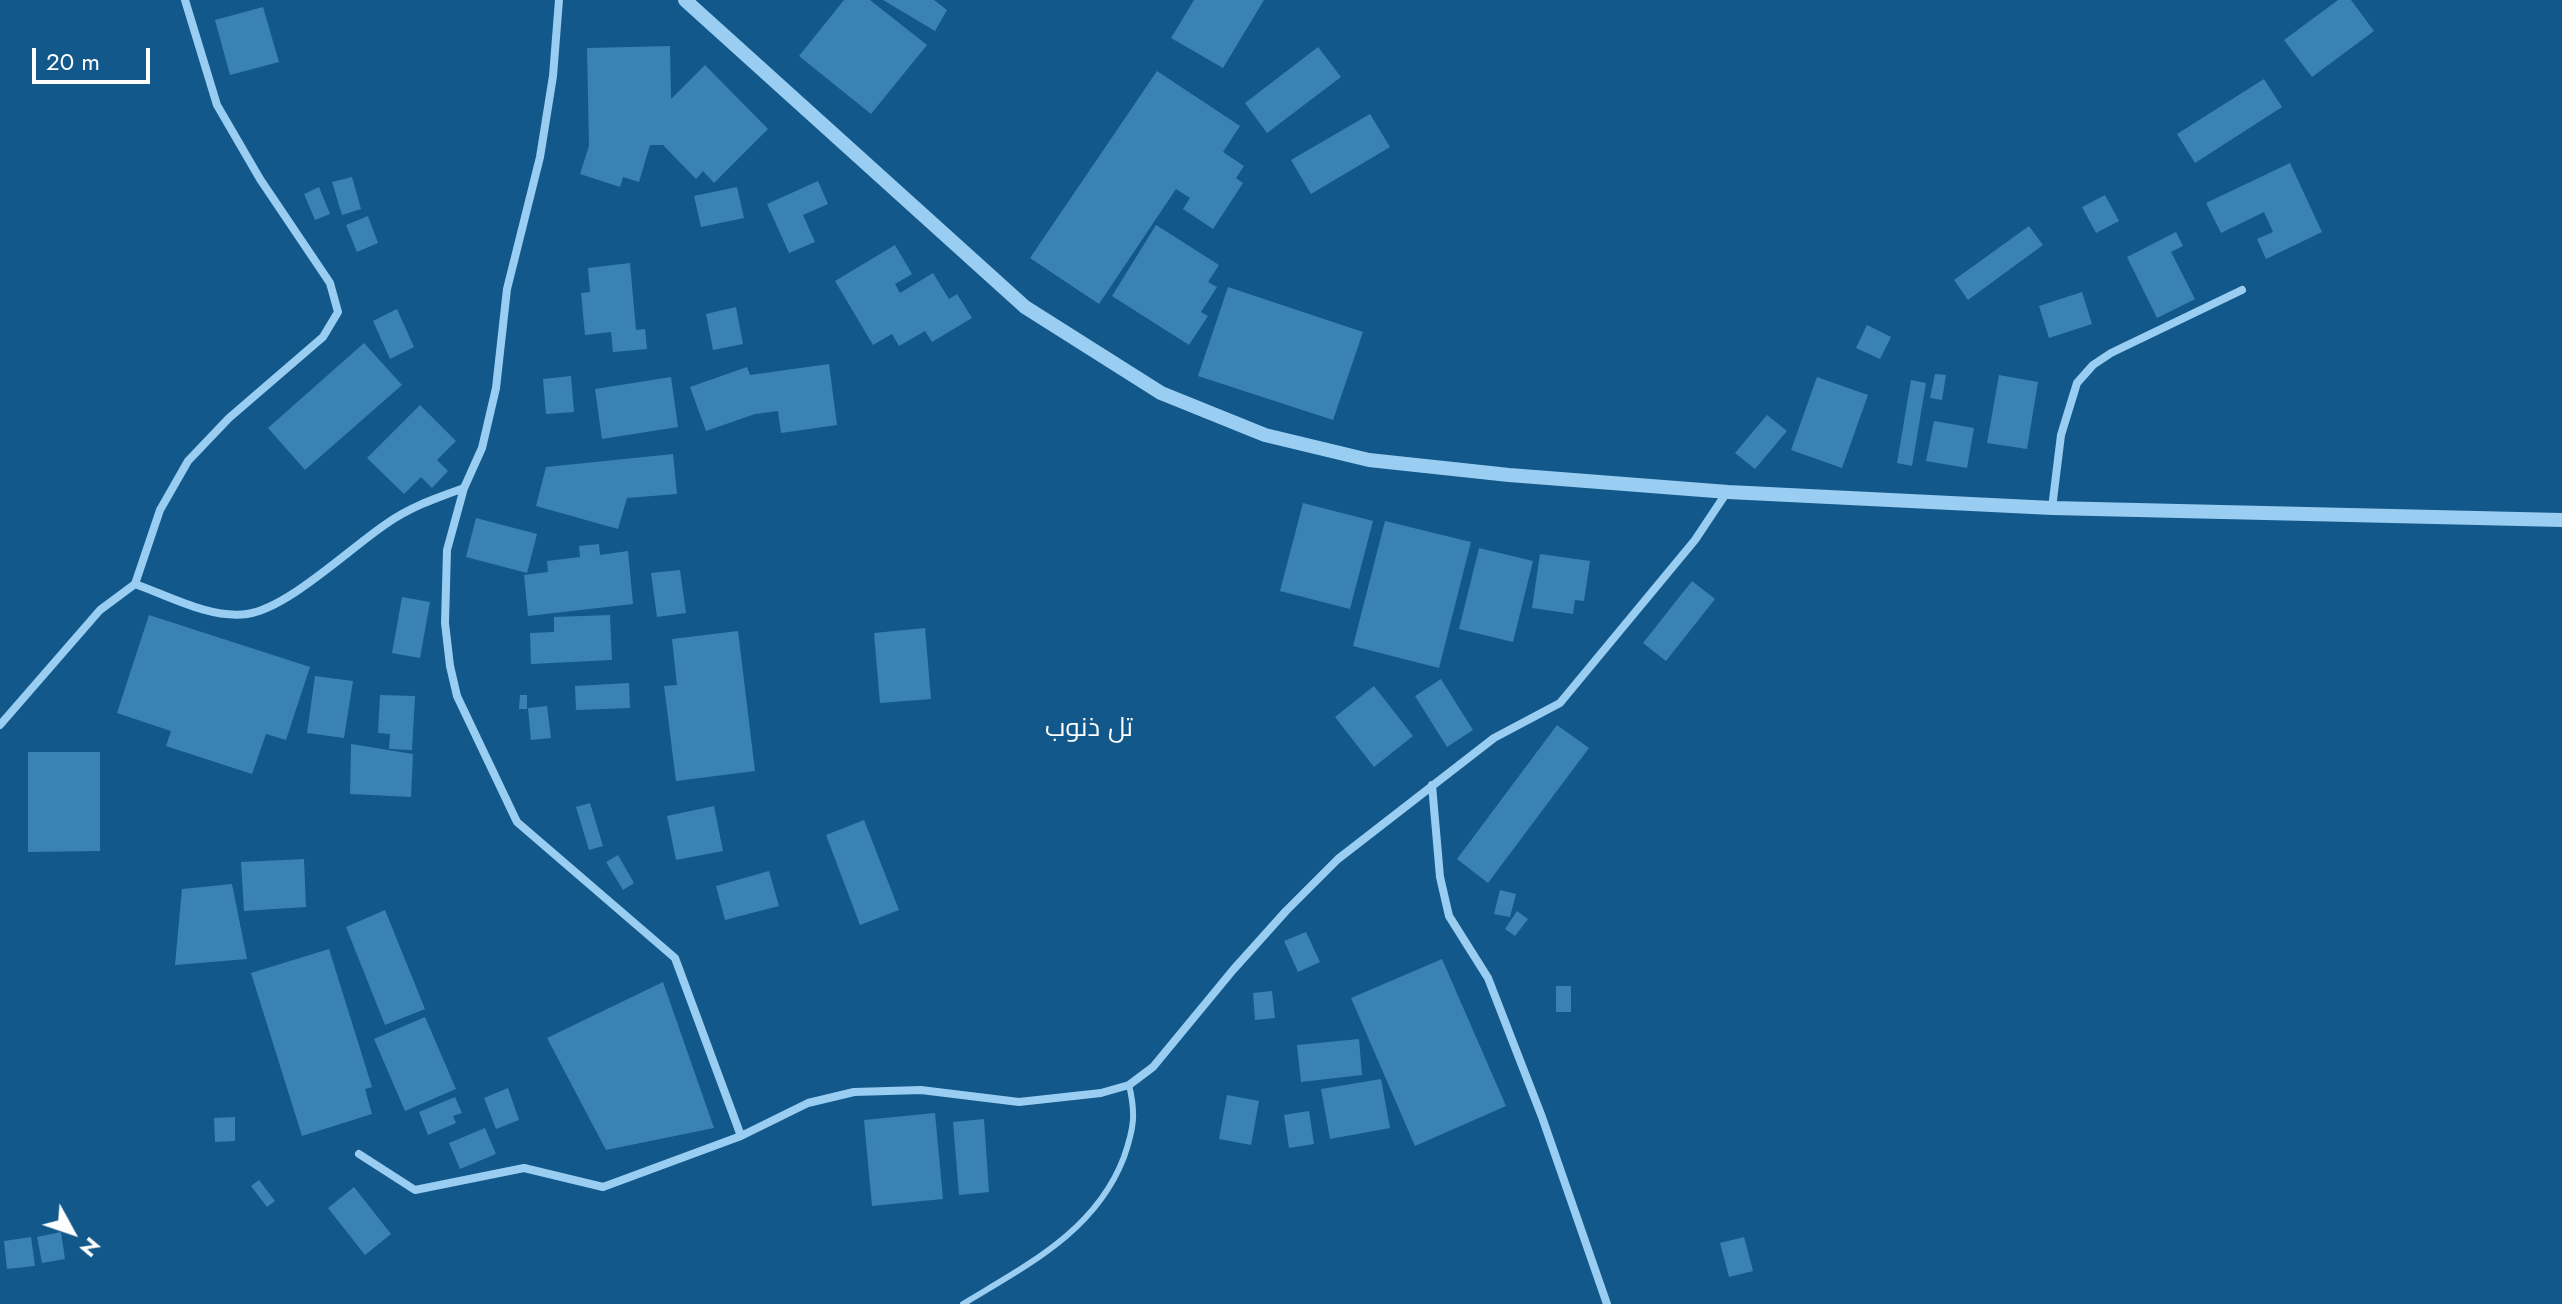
<!DOCTYPE html>
<meta charset="utf-8">
<style>
body{margin:0}
#map{position:relative;width:2562px;height:1304px;overflow:hidden;background:#12588a;font-family:Jost,sans-serif}
canvas{display:block}
.north{position:absolute;left:32px;top:1192px;width:80px;height:80px;-webkit-text-stroke:6px #12588a;paint-order:stroke;rotate:130deg;font-size:22px;font-weight:700;line-height:32px;text-align:center;color:#fff}
.north::after{content:'';display:block;margin:auto;width:28px;height:36px;background:#fff;clip-path:polygon(50% 0,100% 100%,50% 72%,0 100%)}
.scale{position:absolute;left:32px;top:48px;width:118px;height:36px;box-sizing:border-box;border:4px solid #fff;border-top:0;padding-left:10px;font-size:24px;line-height:28px;white-space:nowrap;color:#fff;-webkit-text-stroke:6px #12588a;paint-order:stroke}
</style>
<div id="map">
<canvas width="2562" height="1304"></canvas>
<div class="north">N</div>
<div class="scale">20 m</div>
</div>
<script>
const context = document.querySelector('canvas').getContext('2d');
context.lineJoin = 'round';
function fillPath(path, color) {
  context.fillStyle = color;
  context.fill(path, 'evenodd');
}
function trace(path, color, width, dash) {
  context.strokeStyle = color;
  context.lineWidth = width;
  context.lineCap = dash ? 'butt' : 'round';
  context.setLineDash(dash || []);
  context.stroke(path);
}
function write(font, color, halo, rows, align = 'center') {
  context.font = font + ' Jost,Cairo,sans-serif';
  context.lineWidth = 8;
  context.setLineDash([]);
  context.textBaseline = 'middle';
  context.strokeStyle = halo;
  context.fillStyle = color;
  for (const [text, x, y, turn = 0] of rows) {
    context.save();
    context.translate(x, y);
    context.rotate((+turn || 0) * Math.PI / 180);
    context.textAlign = isNaN(turn) ? turn : align;
    if (halo) context.strokeText(text, 0, 0);
    context.fillText(text, 0, 0);
    context.restore();
  }
}
const building = new Path2D(`
 M844,0H870L927,45L871,114L799,56Z
 M883,0H934L947,10L935,31Z
 M1194,0H1264L1223,68L1171,38Z
 M2338,0H2351L2374,31L2312,77L2284,40Z
 M263,7L279,62L230,75L215,20Z
 M670,46L671,99L705,65L768,129L714,183L703,171L696,179L663,145H650L639,182L623,177L620,187L580,174L589,146L587,48Z
 M1318,47L1341,77L1267,133L1245,103Z
 M1157,71L1240,126L1223,152L1244,166L1236,178L1243,183L1213,229L1183,209L1190,198L1176,189L1099,304L1030,258Z
 M2264,79L2282,107L2195,163L2177,134Z
 M1370,114L1390,147L1311,194L1291,160Z
 M2290,163L2322,232L2266,259L2257,239L2273,232L2264,212L2221,233L2206,203Z
 M352,177L361,209L342,215L332,182Z
 M818,181L828,204L803,215L815,242L789,253L767,204Z
 M319,187L330,214L315,220L304,194Z
 M737,187L744,218L701,227L694,196Z
 M2105,195L2119,221L2096,233L2082,207Z
 M368,216L378,243L357,252L346,225Z
 M1156,225L1219,265L1208,282L1217,287L1201,312L1208,316L1189,345L1112,296Z
 M2029,226L2043,245L1968,300L1954,280Z
 M2176,232L2183,246L2171,252L2195,299L2157,318L2127,257Z
 M895,245L912,274L895,284L900,293L933,273L949,299L957,294L972,318L932,342L925,331L899,346L892,334L873,345L835,281Z
 M630,263L636,330L645,329L647,349L613,352L611,332L585,335L581,293L590,292L588,268Z
 M1228,287L1363,332L1333,420L1198,376Z
 M2082,292L2092,324L2049,338L2039,306Z
 M736,307L743,344L713,350L706,314Z
 M397,309L414,347L390,359L373,321Z
 M1867,325L1891,337L1880,359L1856,348Z
 M364,343L402,385L305,470L268,428Z
 M829,364L837,425L781,433L778,411L755,414L706,431L690,387L747,367L750,375Z
 M1935,374L1946,375L1942,400L1930,398Z
 M1999,375L2038,382L2027,449L1987,443Z
 M571,376L574,412L546,414L543,379Z
 M671,377L678,427L602,439L595,389Z
 M1817,377L1868,395L1842,468L1791,450Z
 M1911,380L1926,383L1912,466L1897,463Z
 M420,405L456,441L437,460L448,471L432,488L421,477L404,494L367,458Z
 M1767,415L1787,431L1755,469L1735,453Z
 M1934,421L1974,428L1967,468L1926,461Z
 M673,454L677,494L627,498L618,529L536,506L546,467Z
 M1303,503L1373,521L1350,609L1280,591Z
 M476,518L537,534L527,573L466,557Z
 M1385,521L1471,542L1439,668L1353,646Z
 M599,544L600,555L628,551L633,604L528,616L524,575L548,572L547,561L580,557L579,546Z
 M1479,548L1533,561L1513,642L1459,629Z
 M1540,554L1590,561L1584,601L1575,600L1573,614L1532,608Z
 M680,570L686,613L657,617L651,573Z
 M1692,581L1715,599L1666,661L1643,643Z
 M402,597L430,602L420,658L392,653Z
 M149,615L310,667L286,740L266,734L252,774L166,746L171,731L117,713Z
 M610,615L612,660L531,664L530,633L554,632V617Z
 M925,628L931,699L880,703L874,633Z
 M738,631L755,771L676,781L664,686L677,685L672,639Z
 M315,676L353,681L344,738L307,733Z
 M1441,679L1473,730L1447,747L1415,696Z
 M629,683L630,708L576,710L575,686Z
 M1374,686L1413,736L1374,767L1335,717Z
 M380,695L415,696L412,750L389,749L390,734L378,733Z
 M520,695H527V709H519Z
 M547,706L551,738L531,740L528,708Z
 M1557,725L1589,748L1488,883L1457,859Z
 M351,744L413,754L411,797L350,794Z
 M28,752H100V851L28,852Z
 M590,803L603,846L589,850L576,807Z
 M714,806L723,851L676,860L667,816Z
 M864,820L899,910L860,925L826,835Z
 M618,855L634,883L623,890L606,862Z
 M304,859L306,907L244,911L241,862Z
 M769,871L779,906L725,920L716,886Z
 M232,884L247,959L175,965L182,889Z
 M1500,890L1516,894L1510,917L1494,914Z
 M385,910L425,1009L385,1025L346,927Z
 M1517,911L1528,919L1515,936L1505,929Z
 M1306,932L1320,962L1298,972L1284,941Z
 M329,949L372,1087L365,1089L372,1114L302,1136L251,973Z
 M1442,959L1506,1106L1415,1146L1351,998Z
 M663,982L714,1128L606,1150L547,1038Z
 M1556,986H1571V1012H1556Z
 M1272,991L1275,1018L1255,1020L1253,993Z
 M425,1017L456,1089L405,1111L374,1039Z
 M1359,1039L1362,1075L1301,1082L1297,1045Z
 M1381,1079L1390,1128L1330,1139L1321,1089Z
 M508,1088L519,1120L496,1129L484,1098Z
 M1227,1095L1259,1101L1251,1145L1219,1139Z
 M455,1097L462,1113L453,1116L456,1123L428,1135L419,1112Z
 M1309,1111L1314,1144L1289,1148L1284,1115Z
 M935,1113L943,1199L872,1206L864,1120Z
 M235,1117V1141L215,1142L214,1118Z
 M984,1119L989,1192L959,1195L953,1122Z
 M485,1128L496,1154L460,1169L449,1143Z
 M259,1180L275,1201L267,1207L251,1186Z
 M354,1187L391,1234L365,1255L328,1208Z
 M61,1232L65,1259L42,1263L37,1237Z
 M31,1237L35,1266L7,1269L4,1241Z
 M1744,1237L1753,1271L1729,1277L1720,1243Z`);
const service = new Path2D(`
 M963,1304C1027,1265 1096,1231 1124,1157C1134,1128 1136,1114 1129,1085`);
const minor = new Path2D(`
 M559,0L553,76L540,157L507,289L496,388L482,448L464,488L447,550L445,623L450,666L457,696L517,822L675,958L741,1136
 M2052,508L2061,435L2077,383L2093,365L2111,353L2242,290
 M135,584L160,510L188,461L229,418L323,337L338,312L330,283L260,179L217,105L185,0
 M0,725L100,610L135,584C169,596 210,619 247,614C288,608 349,549 386,524C410,507 436,498 464,488
 M1432,785L1440,877L1449,916L1488,978L1542,1117L1607,1304
 M359,1154L415,1190L524,1168L603,1187L741,1136L808,1103L854,1092L921,1090L1019,1102L1101,1093L1129,1085L1153,1067L1233,970L1286,911L1338,859L1494,738L1560,703L1695,540L1727,492`);
const tertiary = new Path2D(`
 M685,0L1025,307L1161,393L1265,435L1369,460L1509,475L1728,492L2052,508L2562,520`);
const quarterNames = [
 ["تل ذنوب",1089,730]
];
fillPath(building, '#3b82b4');
trace(service, '#99cdf1', 6);
trace(minor, '#99cdf1', 8);
trace(tertiary, '#99cdf1', 14);
write('26px', '#fff', '#12588a', quarterNames);
</script>
